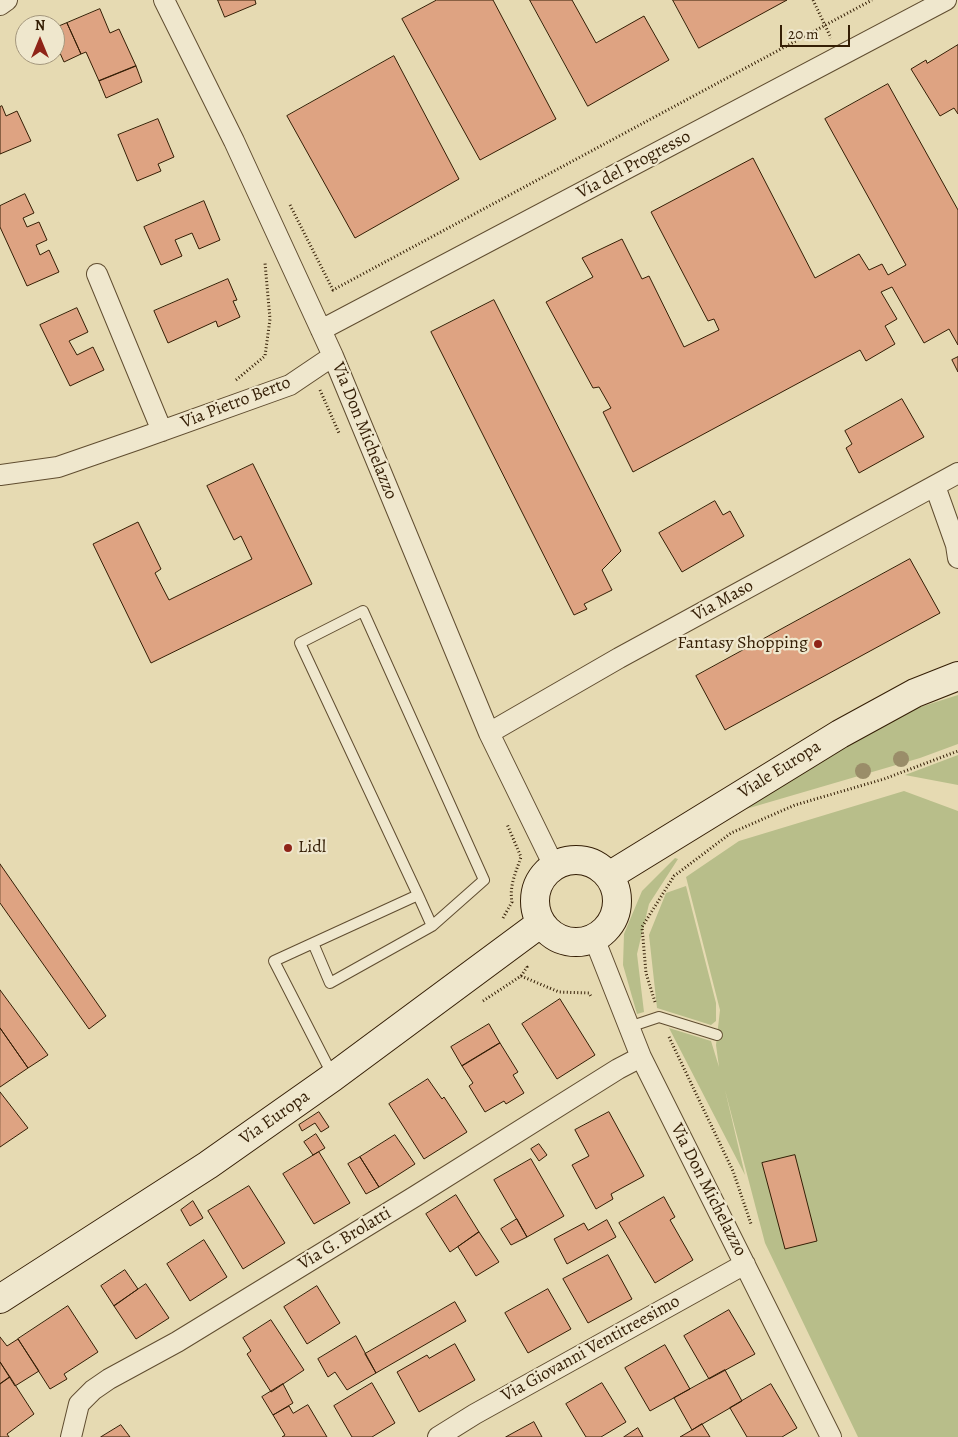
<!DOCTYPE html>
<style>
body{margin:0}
#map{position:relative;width:958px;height:1437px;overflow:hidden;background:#e6dab2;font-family:Alegreya,serif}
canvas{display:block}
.north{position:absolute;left:15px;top:15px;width:50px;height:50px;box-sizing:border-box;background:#efe7cd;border:1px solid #a4977d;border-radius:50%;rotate:0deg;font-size:14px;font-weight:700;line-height:20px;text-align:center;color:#341e05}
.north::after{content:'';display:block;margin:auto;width:18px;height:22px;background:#8f2418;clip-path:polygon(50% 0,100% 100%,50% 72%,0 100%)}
.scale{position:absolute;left:780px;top:25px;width:70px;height:22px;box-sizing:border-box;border:2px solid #341e05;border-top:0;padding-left:6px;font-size:15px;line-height:18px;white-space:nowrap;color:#341e05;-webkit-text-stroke:4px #efe7cd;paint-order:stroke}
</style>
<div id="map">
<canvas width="958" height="1437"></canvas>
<div class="north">N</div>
<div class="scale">20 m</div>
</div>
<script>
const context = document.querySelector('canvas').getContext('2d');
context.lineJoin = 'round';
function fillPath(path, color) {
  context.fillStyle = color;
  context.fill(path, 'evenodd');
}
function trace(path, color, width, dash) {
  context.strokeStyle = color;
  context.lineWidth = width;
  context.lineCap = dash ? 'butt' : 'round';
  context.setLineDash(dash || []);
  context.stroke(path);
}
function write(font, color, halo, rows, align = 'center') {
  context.font = font + ' Alegreya,serif';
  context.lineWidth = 4.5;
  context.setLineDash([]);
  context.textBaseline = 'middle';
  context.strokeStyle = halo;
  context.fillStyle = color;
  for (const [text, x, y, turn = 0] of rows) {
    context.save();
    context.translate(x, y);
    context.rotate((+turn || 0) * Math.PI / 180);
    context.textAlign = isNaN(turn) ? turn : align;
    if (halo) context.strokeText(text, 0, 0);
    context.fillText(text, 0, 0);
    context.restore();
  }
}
const green = new Path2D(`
 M958,695V744L920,758L739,811L895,715Z
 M958,755V785L905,775Z
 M904,791L958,811V1437H858L765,1243L725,1090L745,1175L669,1028L711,1041L719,1067L716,1045L720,1010L686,877L739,841Z
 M675,858L678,859L649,904L637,954L644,1012L637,1014L623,965L624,934L642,891Z
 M686,886L716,1003V1021L711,1025L657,1008L649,935L666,893Z`);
const building = new Path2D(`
 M218,0H255L256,4L225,17Z
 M437,0H493L556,119L480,160L402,19Z
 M530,0H572L596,43L644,16L669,60L588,106Z
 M673,0H787L699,48Z
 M100,9L110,33L119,29L136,66L99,81L86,52L81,54L67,23Z
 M67,23L81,54L64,62L55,42V28Z
 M958,45V114L954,108L940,116L911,69L926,60L927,63Z
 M394,56L459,179L355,238L287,116Z
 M136,66L142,82L106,98L99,81Z
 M888,84L958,210V345L949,329L924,343L892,287L881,292L897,319L885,326L895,344L866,361L860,350L633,472L603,412L611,408L599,387L593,388L546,302L593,277L582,258L622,239L642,279L649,276L684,347L719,330L714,319L708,321L651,212L753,158L815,278L859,254L869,270L882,264L888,275L906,265L825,119Z
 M2,106L6,116L17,111L31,141L0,154V107Z
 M158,119L174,157L158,164L161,171L137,181L118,135Z
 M25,194L34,213L23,218L27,227L39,222L47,240L36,245L40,255L49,250L59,272L27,286L0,227V206Z
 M204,201L220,240L199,249L192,233L175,240L182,256L161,265L144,227Z
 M228,279L237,300L233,301L240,317L218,327L216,321L168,343L154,311Z
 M494,300L621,551L602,570L612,590L584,604L587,609L574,615L431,332Z
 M77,308L88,332L69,341L77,355L93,347L104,370L70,386L40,325Z
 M958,357V372L952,360Z
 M902,399L924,437L859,473L846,448L852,444L845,431Z
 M253,464L312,584L151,663L93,544L138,522L161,569L155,573L169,600L252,559L241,536L234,540L207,486Z
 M715,501L723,515L730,511L744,536L682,572L659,533Z
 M910,559L940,613L725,730L696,676Z
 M0,864L106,1016L89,1029L0,903Z
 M0,990L48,1055L28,1068L0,1028Z
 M560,999L595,1055L557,1079L522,1024Z
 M489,1024L500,1043L462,1066L451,1047Z
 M0,1028L28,1068L0,1087Z
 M500,1043L518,1072L513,1075L524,1093L506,1104L504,1101L485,1112L469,1086L473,1083L462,1066Z
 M428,1079L442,1099L444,1097L467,1132L424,1159L389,1104Z
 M0,1092L28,1128L0,1147Z
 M319,1112L329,1127L321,1132L315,1123L302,1131L299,1125Z
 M609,1112L644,1176L611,1194L613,1199L596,1209L572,1165L589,1156L575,1130Z
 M316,1134L325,1148L313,1155L304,1142Z
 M395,1135L415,1164L379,1187L360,1157Z
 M539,1144L547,1155L539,1161L531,1149Z
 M319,1152L350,1203L314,1224L283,1174Z
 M795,1155L817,1241L785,1249L762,1163Z
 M360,1157L379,1187L366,1194L348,1164Z
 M531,1159L564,1216L527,1237L494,1180Z
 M249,1186L285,1243L243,1269L208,1211Z
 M456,1195L479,1232L450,1252L426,1214Z
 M664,1197L675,1217L670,1220L693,1260L655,1283L619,1223Z
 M193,1201L203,1218L190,1226L181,1210Z
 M517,1219L527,1237L511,1245L501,1229Z
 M607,1220L616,1237L567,1264L554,1239L584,1223L588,1230Z
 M479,1232L499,1262L476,1276L458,1247Z
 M204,1240L227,1277L190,1301L167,1264Z
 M608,1255L632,1299L588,1323L563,1279Z
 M125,1270L138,1289L114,1306L101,1286Z
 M146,1284L169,1318L136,1339L114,1306Z
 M317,1286L340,1323L307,1344L284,1307Z
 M548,1289L571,1329L528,1353L505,1313Z
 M455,1302L466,1321L376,1373L365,1354Z
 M68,1306L98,1352L64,1374L67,1379L50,1389L18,1339Z
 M729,1310L755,1354L709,1379L684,1336Z
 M271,1320L304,1370L271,1392L247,1354L251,1351L243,1338Z
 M356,1336L376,1373L347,1390L335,1372L328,1377L318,1359Z
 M0,1337L7,1346L18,1339L39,1371L15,1386L0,1362Z
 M455,1344L475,1380L419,1412L397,1372L427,1355L429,1358Z
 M665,1345L690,1389L650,1411L625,1368Z
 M0,1362L10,1377L0,1384Z
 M725,1370L742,1401L692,1430L674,1398Z
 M10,1377L34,1414L7,1434L9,1437H0V1384Z
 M372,1383L395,1423L372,1437H352L334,1406Z
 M602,1383L626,1422L601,1437H586L566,1404Z
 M283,1384L293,1403L273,1415L262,1397Z
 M771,1384L797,1428L782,1437H747L730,1408Z
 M308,1405L327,1437H282L285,1435L273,1415L289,1406L293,1413Z
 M534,1422L542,1437H506Z
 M702,1424L710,1437H680L692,1430Z
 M121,1425L130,1437H101Z
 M638,1428L643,1437H624Z`);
const path = new Path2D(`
 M813,0L831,38
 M290,205L333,290L872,0
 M236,380L265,356L270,319L265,263
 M320,390L339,433
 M503,918L512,902C509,886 516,872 521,857L507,824
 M521,976L527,967L526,966
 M483,1001L521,976L559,992L589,993L592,998
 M655,1002L646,973L642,927L674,876L731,833L795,805L884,779L958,751
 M669,1037L733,1171L751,1224`);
const service = new Path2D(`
 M418,895L432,926
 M313,943L330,983L432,926L484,880L363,611L300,643L418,895L274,961L333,1076
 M629,1027L659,1017L717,1035`);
const minor = new Path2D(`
 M164,0L234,141L333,356L489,733L554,866
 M0,5L7,0
 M97,274L162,431
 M321,330L946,0
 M0,475L58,467L139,439L290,385L333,356
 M935,486L956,545L958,558
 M489,733L619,658L958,473
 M594,938L641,1057L831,1437
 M71,1437L79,1404L93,1390L109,1379L177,1342L414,1197L618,1069L641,1057
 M438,1437L475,1414L745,1264`);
const secondary = new Path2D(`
 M535 901a41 41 0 1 1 82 0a41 41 0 1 1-82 0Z
 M609,876L840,734L915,693L958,676
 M0,1299L208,1165L333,1077L541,923`);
const trees = [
 [901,759],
 [863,771]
];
const markers = [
 [818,644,5,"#8f2418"],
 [288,848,5,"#8f2418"]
];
const streetNames = [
 ["Via del Progresso",634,165,-28],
 ["Via Pietro Berto",236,403,-21],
 ["Via Don Michelazzo",364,431,68],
 ["Via Maso",723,601,-29],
 ["Viale Europa",780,770,-32],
 ["Via Europa",275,1118,-35],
 ["Via Don Michelazzo",708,1190,63],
 ["Via G. Brolatti",345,1239,-31],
 ["Via Giovanni Ventitreesimo",591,1349,-29]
];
const poiNames = [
 ["Fantasy Shopping",808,644],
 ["Lidl",298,848,"left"]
];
fillPath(green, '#b8be8a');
fillPath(building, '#dea382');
trace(building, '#341e05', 1);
trace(service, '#604d30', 12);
trace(minor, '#604d30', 22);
trace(secondary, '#341e05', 30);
trace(path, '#341e05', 3, [1, 2.5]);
trace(service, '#efe7cd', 10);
trace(minor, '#efe7cd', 20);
trace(secondary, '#efe7cd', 28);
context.fillStyle = '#9a8d69';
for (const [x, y] of trees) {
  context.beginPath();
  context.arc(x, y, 8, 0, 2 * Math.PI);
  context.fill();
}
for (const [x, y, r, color] of markers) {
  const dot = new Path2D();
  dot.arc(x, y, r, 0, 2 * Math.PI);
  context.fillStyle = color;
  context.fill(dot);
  trace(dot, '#efe7cd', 2);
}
write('18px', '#341e05', '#efe7cd', streetNames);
write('18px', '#341e05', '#efe7cd', poiNames, 'right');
</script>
